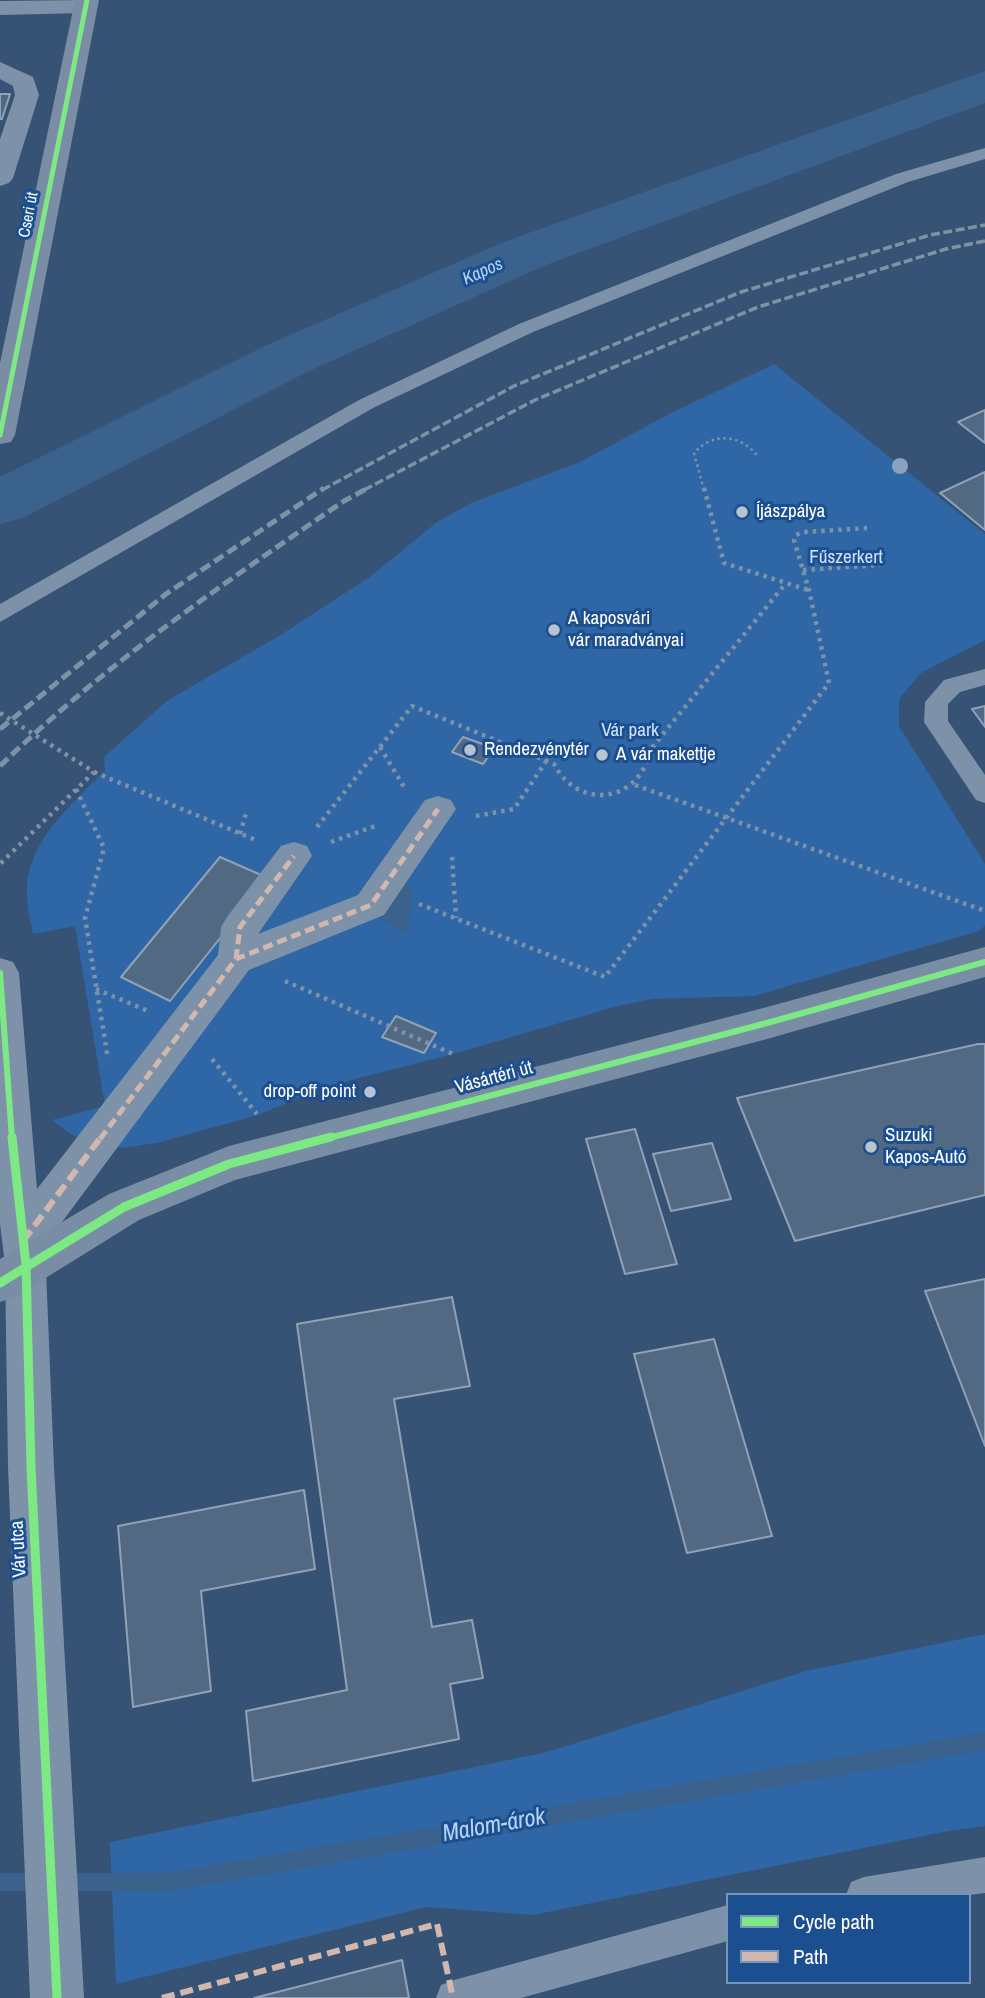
<!DOCTYPE html>
<meta charset="utf-8">
<style>
body{margin:0}
#map{position:relative;width:985px;height:1998px;overflow:hidden;background:#365274;font-family:"Archivo Narrow",sans-serif}
canvas{display:block}
.legend{position:absolute;left:726px;top:1893px;width:245px;height:91px;box-sizing:border-box;background:#1b4f8f;border:2px solid #7695bc;margin:0;padding:9px 12px;list-style:none;font-size:21px;color:#fff}
.legend li{display:flex;align-items:center;gap:14px;height:35px}
.legend b{width:35px;border:2px solid #7695bc}
</style>
<div id="map">
<canvas width="985" height="1998"></canvas>
<ul class="legend">
<li><b style="height:9px;background:#7ce984"></b>Cycle path</li>
<li><b style="height:9px;background:#d1b7ad"></b>Path</li>
</ul>
</div>
<script>
const context = document.querySelector('canvas').getContext('2d');
context.lineJoin = 'round';
function fillPath(path, color) {
  context.fillStyle = color;
  context.fill(path, 'evenodd');
}
function trace(path, color, width, dash) {
  context.strokeStyle = color;
  context.lineWidth = width;
  context.lineCap = dash ? 'butt' : 'round';
  context.setLineDash(dash || []);
  context.stroke(path);
}
function write(font, color, halo, rows, align = 'center') {
  context.font = font + ' "Archivo Narrow",sans-serif';
  context.lineWidth = 6;
  context.setLineDash([]);
  context.textBaseline = 'middle';
  context.strokeStyle = halo;
  context.fillStyle = color;
  for (const [text, x, y, turn = 0] of rows) {
    context.save();
    context.translate(x, y);
    context.rotate((+turn || 0) * Math.PI / 180);
    context.textAlign = isNaN(turn) ? turn : align;
    if (halo) context.strokeText(text, 0, 0);
    context.fillText(text, 0, 0);
    context.restore();
  }
}
const green = new Path2D(`
 M774,364L985,534V640L921,673L899,699V726L985,864V925L979,931L754,996L652,999L618,1006L453,1054L328,1086L258,1115L157,1143L121,1148L95,1145L71,1134L52,1120L105,1106L75,926L33,934C31,922 27,909 27,896C24,843 72,805 105,770L104,757L168,700L279,636L371,576L437,522L471,503L580,462L671,413Z
 M985,1634V1826L943,1832L533,1915L426,1907L116,1984L110,1842L547,1752L806,1671Z`);
const water = new Path2D(`
 M395,881L412,887L408,934L372,915Z`);
const stream = new Path2D(`
 M985,1732V1750L169,1891H0V1873H169Z`);
const river = new Path2D(`
 M985,71V103L546,265L309,371L23,518L0,524V477L267,345L506,241Z`);
const building = new Path2D(`
 M0,94H10L2,119H0Z
 M985,410V443L958,422Z
 M985,472V530L940,493Z
 M985,706V727L972,709Z
 M463,737L494,748L483,764L452,752Z
 M220,857L268,878L170,1001L121,977Z
 M396,1016L436,1033L424,1053L382,1037Z
 M978,1044H985V1195L795,1241L737,1098Z
 M635,1129L677,1264L625,1274L586,1139Z
 M712,1143L731,1199L671,1211L653,1154Z
 M985,1279V1446L925,1291Z
 M452,1297L470,1386L394,1399L432,1627L472,1620L483,1678L450,1684L459,1739L253,1781L246,1711L347,1690L297,1324Z
 M714,1339L772,1536L687,1553L634,1354Z
 M304,1490L315,1569L201,1591L211,1691L133,1707L118,1526Z
 M402,1960L409,1998H254Z`);
const pathFar1 = new Path2D(`
 M704,490L694,453C713,432 739,434 757,455`);
const path = new Path2D(`
 M704,488L724,563L808,590
 M803,570L880,565
 M0,713L94,772L0,864
 M380,747L404,787
 M94,772L258,841
 M635,785L985,911
 M76,789L104,848L85,918L108,1059
 M476,816L514,809L547,760
 M317,827L412,706L554,764C578,811 640,803 650,750L786,583
 M240,834L247,810
 M331,842L378,825
 M452,857L456,918
 M419,904L605,977L829,683L809,590L794,540L796,535L803,532L869,528
 M285,981L453,1054
 M96,989L148,1011
 M212,1059L257,1114`);
const lane = new Path2D(`
 M985,148V159L908,182L533,332L373,408L0,622V604L359,400L519,324L896,174Z
 M985,669V685L960,692L948,704V721L985,775V803L976,800L924,722L925,702L944,680Z
 M985,1857V1893L969,1895H846L851,1882L864,1877Z
 M728,1905V1941L521,1998H436L441,1985L454,1980Z`);
const street = new Path2D(`
 M89,0L97,6L93,11L85,13L0,15V1Z
 M0,62L33,77L39,95L13,178L9,183L0,186V139L15,95L13,86L0,79Z
 M438,796L451,800L456,809L384,915L249,970L45,1245L54,1467L84,1998H30L8,1467L5,1265L0,1224V958L13,962L19,973L37,1189L218,955L221,927L227,917L281,846L294,842L307,846L312,856L258,934L358,895L425,800Z`);
const secondary = new Path2D(`
 M75,0H99L15,435L11,442L0,444V363Z
 M985,947V977L767,1039L235,1180L139,1220L15,1297L0,1302V1259L109,1194L229,1146L767,1007Z`);
const railFar1 = new Path2D(`
 M322,490L514,386L741,292L930,235L985,225
 M364,490L535,400L758,307L946,249L985,241`);
const rail = new Path2D(`
 M0,729L166,594L324,488
 M0,766C104,665 224,583 344,501L368,488`);
const quietFar1 = new Path2D(`
 M236,959L240,927L294,856
 M100,1139L236,959L371,905L438,809`);
const quiet = new Path2D(`
 M23,1241L101,1137
 M162,1998L437,1924L453,1998`);
const cyclewayFar2 = new Path2D(`
 M0,435L87,0`);
const cyclewayFar1 = new Path2D(`
 M0,973L12,1139
 M325,1139L767,1023L985,962`);
const cycleway = new Path2D(`
 M12,1137L26,1265L31,1467L57,1998
 M0,1283L124,1207L229,1164L331,1137`);
const trees = [
 [900,466]
];
const markers = [
 [742,512,7,"#b9c2ce"],
 [554,630,7,"#b9c2ce"],
 [470,750,7,"#b9c2ce"],
 [602,755,7,"#b9c2ce"],
 [370,1092,7,"#b9c2ce"],
 [871,1147,7,"#b9c2ce"]
];
const farStreetnames = [
 ["Cseri út",29,215,-79]
];
const farWaternames = [
 ["Kapos",483,272,-24]
];
const poiNames = [
 ["Íjászpálya",756,512],
 ["A kaposvári",568,619],
 ["vár maradványai",568,641],
 ["Rendezvénytér",484,750],
 ["A vár makettje",616,755],
 ["drop-off point",356,1092,"right"],
 ["Suzuki",885,1136],
 ["Kapos-Autó",885,1158]
];
const parkNames = [
 ["Fűszerkert",846,558],
 ["Vár park",630,731]
];
const streetNames = [
 ["Vásártéri út",494,1078,-15],
 ["Vár utca",19,1549,-93]
];
const nearWaternames = [
 ["Malom-árok",494,1826,-10]
];
fillPath(green, '#2f66a5');
fillPath(water, '#3b618d');
fillPath(stream, '#3b618d');
fillPath(river, '#3b618d');
fillPath(building, '#526984');
trace(building, '#92a2b6', 2);
trace(pathFar1, '#7d92a8', 2.5, [2.5, 3.5]);
trace(path, '#7d92a8', 4.5, [3.5, 5]);
fillPath(lane, '#7d92a8');
fillPath(street, '#7d92a8');
fillPath(secondary, '#798da4');
trace(railFar1, '#7e92a7', 3.5, [9, 3.5]);
trace(rail, '#7e92a7', 5, [11, 5]);
trace(quietFar1, '#d1b7ad', 5, [10, 5]);
trace(quiet, '#d1b7ad', 6, [13, 6]);
trace(cyclewayFar2, '#7ce984', 5);
trace(cyclewayFar1, '#7ce984', 6);
trace(cycleway, '#7ce984', 9);
context.fillStyle = '#8aa2be';
for (const [x, y] of trees) {
  context.beginPath();
  context.arc(x, y, 8, 0, 2 * Math.PI);
  context.fill();
}
for (const [x, y, r, color] of markers) {
  const dot = new Path2D();
  dot.arc(x, y, r, 0, 2 * Math.PI);
  context.fillStyle = color;
  context.fill(dot);
  trace(dot, '#1b4f8f', 2.5);
}
write('16px', '#fff', '#1b4f8f', farStreetnames);
write('italic 18px', '#b5d3f5', '#1b4f8f', farWaternames);
write('19px', '#fff', '#1b4f8f', poiNames, 'left');
write('19px', '#cfe3fa', '#1b4f8f', parkNames);
write('19px', '#fff', '#1b4f8f', streetNames);
write('italic 24px', '#b5d3f5', '#1b4f8f', nearWaternames);
</script>
